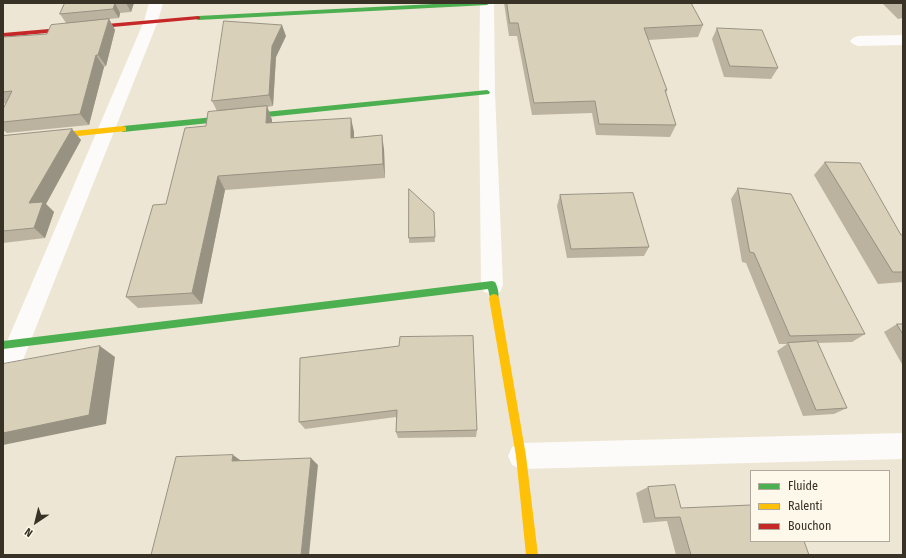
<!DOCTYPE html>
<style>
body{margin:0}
#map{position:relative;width:906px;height:558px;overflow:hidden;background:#eee6d4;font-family:"Fira Sans Condensed",sans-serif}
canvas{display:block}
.frame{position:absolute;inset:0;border:4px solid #373225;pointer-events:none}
.legend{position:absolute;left:750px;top:470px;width:140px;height:72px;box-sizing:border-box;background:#fef8eb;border:1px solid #aea99c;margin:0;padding:5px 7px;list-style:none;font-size:12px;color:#373225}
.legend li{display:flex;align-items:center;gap:8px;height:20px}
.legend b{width:20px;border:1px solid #aea99c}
.north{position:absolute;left:16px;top:502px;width:40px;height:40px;-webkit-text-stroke:3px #fef8eb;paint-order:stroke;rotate:215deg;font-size:11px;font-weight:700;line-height:16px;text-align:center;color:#373225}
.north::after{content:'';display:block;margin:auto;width:14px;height:18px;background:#373225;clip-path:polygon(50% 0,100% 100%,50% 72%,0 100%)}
</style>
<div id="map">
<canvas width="906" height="558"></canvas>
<div class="frame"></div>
<ul class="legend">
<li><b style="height:5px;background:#4caf50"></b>Fluide</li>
<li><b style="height:5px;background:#ffc107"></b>Ralenti</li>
<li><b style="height:5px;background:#c62828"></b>Bouchon</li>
</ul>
<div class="north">N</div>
</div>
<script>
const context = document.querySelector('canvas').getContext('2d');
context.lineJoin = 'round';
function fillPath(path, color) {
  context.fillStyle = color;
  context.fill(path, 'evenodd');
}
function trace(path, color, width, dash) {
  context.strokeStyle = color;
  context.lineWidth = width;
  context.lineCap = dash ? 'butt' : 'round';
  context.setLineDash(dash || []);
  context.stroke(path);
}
const street = new Path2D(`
 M149,3H163L158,21L15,380L12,388L3,392V351L144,21Z
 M480,3H494L495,92L503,285L500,292L492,294L484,292L481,285L479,92Z
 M903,35V45L858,46L853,44L850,41L853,38L858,36Z
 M903,433V459L521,469L512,465L508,456L512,447L521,443Z`);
const fast = new Path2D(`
 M453,3H490L487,5L198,20L195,18L198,16Z
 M487,90L490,92L489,94L123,132L119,129L123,126Z
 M492,281L495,282C498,287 500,296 497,301L494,302L491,301L488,289L3,349V341Z`);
const slow = new Path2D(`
 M123,126L126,127V131L3,144V138Z
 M494,294L497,295L499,298L526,456L538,555H526L516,456L489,298L491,295Z`);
const jam = new Path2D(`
 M198,16L200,17V19L3,37V33Z`);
const wall = new Path2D(`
 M65,3H134L131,12L120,13L119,18L109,19L115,30L106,66L104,67L89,125L7,133L3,130V109L6,103L3,104V37L47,34L66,23L60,14Z
 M504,3H691L703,25L698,37L648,40L667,90L666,93L676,125L670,137L596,135L592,113L532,115L517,36H509Z
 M882,3H903V18L898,19Z
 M717,28L778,68L771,79L724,77L712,39Z
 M286,36L276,57L273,106L267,107L272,120V123L354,132V138L384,149L385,178L225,190L202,304L138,308L126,297L166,204L217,111L212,101Z
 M72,129L81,140L46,204L54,212L45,238L3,243V136Z
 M825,162L901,235H903V282L878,284L814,175Z
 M738,188L865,334L852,342L817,343L847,408L834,414L803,416L777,351L787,344H779L746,263L742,262L731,199Z
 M560,195L649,247L644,256L567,258L557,206Z
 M434,212L435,242L409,243V238Z
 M897,324H903V366L884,332Z
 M300,358L477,430L476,437L398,438L396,432V417L305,429L299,422Z
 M648,487L681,508L809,555H676L667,521L643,523L636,493Z`);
const shadedWall = new Path2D(`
 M115,3L120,13L119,18L113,9Z
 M126,3H134L131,12Z
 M109,19L115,30L106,66L98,55Z
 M282,25L286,36L276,57L273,106L269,95L272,46Z
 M96,55L104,67L89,125L80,114Z
 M267,106L272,120L271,137L266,123Z
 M351,118L354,132V152L351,138Z
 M72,129L81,140L46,204L54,212L45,238L34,228L29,203Z
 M382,135L384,149L385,178L383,164Z
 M218,176L225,190L202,304L192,293Z
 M100,346L115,357L106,424L3,445V433Z
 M233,455L243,462L232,461Z
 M311,458L318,465L309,555H301Z`);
const building = new Path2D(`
 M65,3H120H115L113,9L60,14Z
 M507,3H691L703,25L644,28L667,90H665L676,125L599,124L595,101L534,103L518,23H510Z
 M109,19L98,55H96L80,114L3,122V109L12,91L3,92V37L47,34L51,25Z
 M224,21L282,25L272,46L269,95L212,101Z
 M717,28L762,30L778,68L730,66Z
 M267,106L266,123L351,118V138L382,135L383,164L218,176L192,293L126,297L153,205L166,204L185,128L206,126L208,112Z
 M72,129L29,203L43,202L34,228L3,231V136Z
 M825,162L860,163L901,235H903V272H893Z
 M738,188L791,194L865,334L790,336L754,253L750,252Z
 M409,189L434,212L435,237L409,238Z
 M633,193L649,247L571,249L560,195Z
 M897,324H903V334Z
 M473,336L477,430L396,432L397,410L299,422L300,358L399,346L400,337Z
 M817,341L847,408L816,410L788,343Z
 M100,346L89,415L3,433V364Z
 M233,455L232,461L311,458L301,555H151L176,457Z
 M675,485L681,508L751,505V541H804L809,555H691L680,517L655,518L648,487Z`);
fillPath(street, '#fcfbf9');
fillPath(fast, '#4caf50');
fillPath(slow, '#ffc107');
fillPath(jam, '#c62828');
fillPath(wall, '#bbb3a0');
fillPath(shadedWall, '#989282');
fillPath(building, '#d9d0ba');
trace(building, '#989282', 1);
</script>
